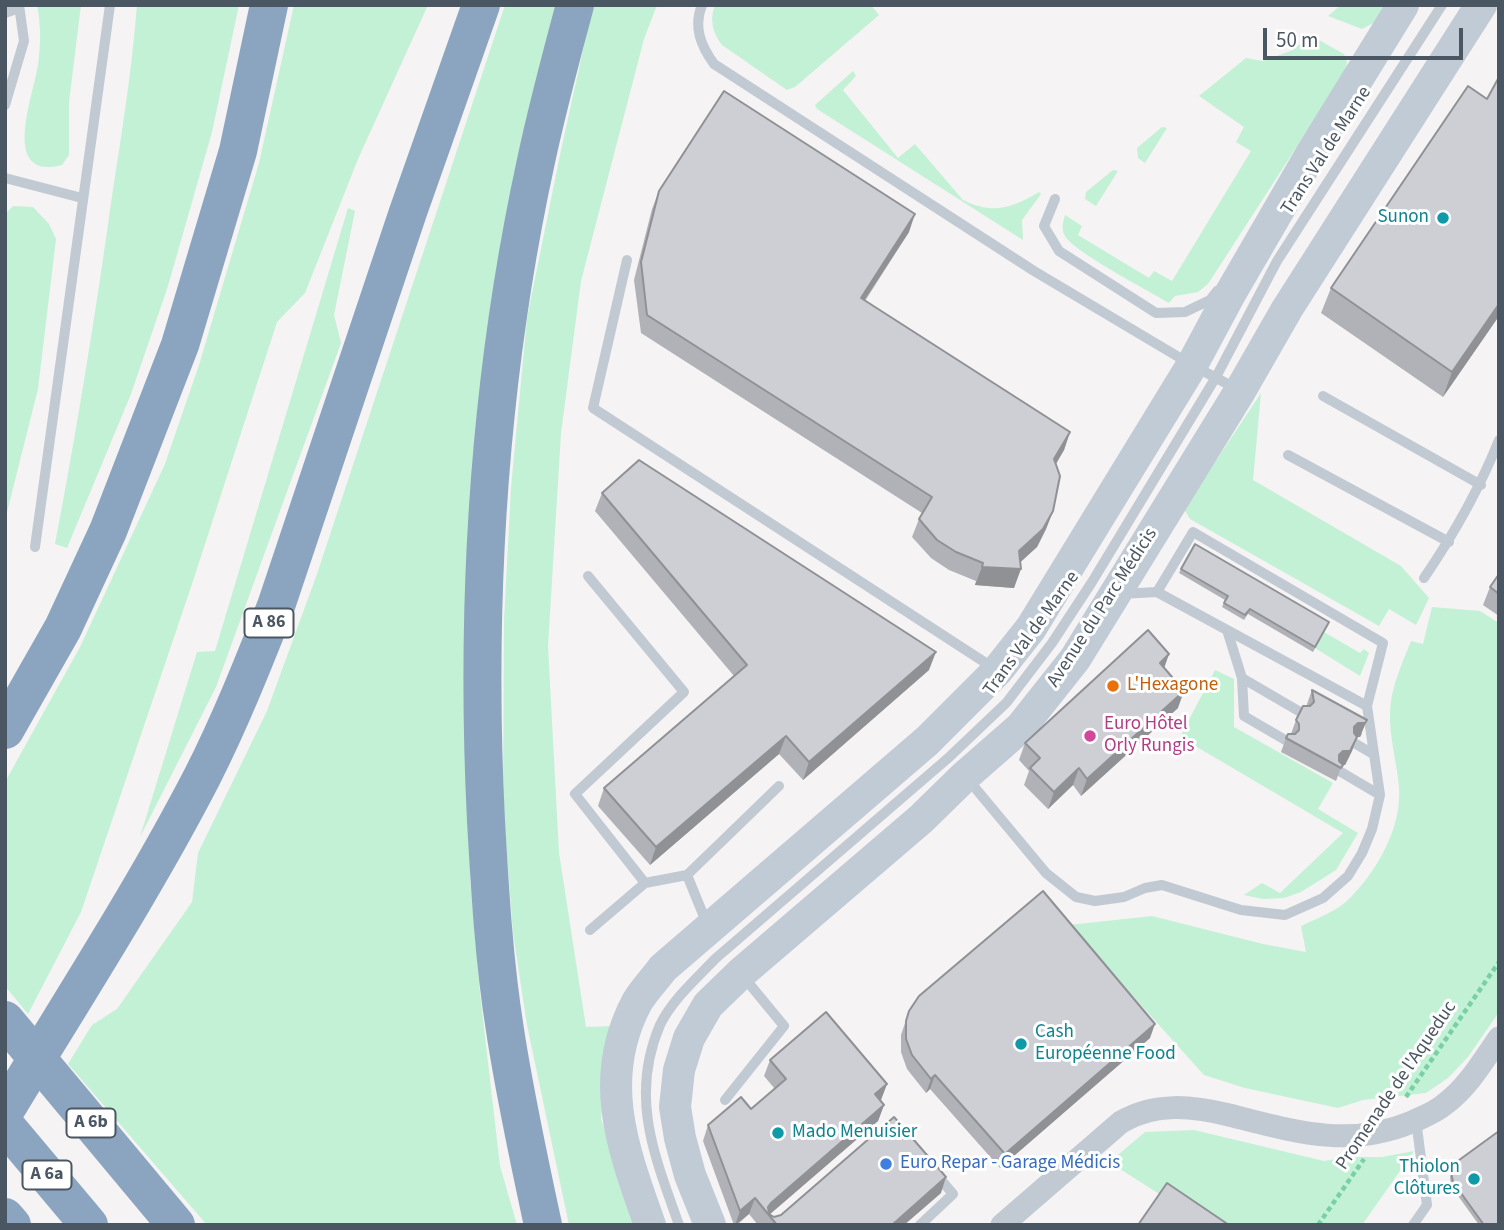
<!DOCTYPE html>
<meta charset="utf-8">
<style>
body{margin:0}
#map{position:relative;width:1504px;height:1230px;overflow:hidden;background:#f5f3f3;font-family:"Source Sans 3",sans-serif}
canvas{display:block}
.frame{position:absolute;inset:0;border:7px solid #4a5661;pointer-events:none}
.scale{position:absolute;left:1263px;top:28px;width:200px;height:32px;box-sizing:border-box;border:4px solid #4a5661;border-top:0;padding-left:9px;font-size:21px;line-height:24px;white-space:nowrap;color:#4a5661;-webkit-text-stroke:5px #fff;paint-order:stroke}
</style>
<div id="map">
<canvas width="1504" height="1230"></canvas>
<div class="frame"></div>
<div class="scale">50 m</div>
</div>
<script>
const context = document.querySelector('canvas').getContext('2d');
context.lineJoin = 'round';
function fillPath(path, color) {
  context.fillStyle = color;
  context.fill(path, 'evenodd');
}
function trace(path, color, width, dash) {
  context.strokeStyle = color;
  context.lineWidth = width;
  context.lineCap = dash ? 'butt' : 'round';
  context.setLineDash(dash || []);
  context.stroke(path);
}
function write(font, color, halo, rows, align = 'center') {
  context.font = font + ' "Source Sans 3",sans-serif';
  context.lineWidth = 6;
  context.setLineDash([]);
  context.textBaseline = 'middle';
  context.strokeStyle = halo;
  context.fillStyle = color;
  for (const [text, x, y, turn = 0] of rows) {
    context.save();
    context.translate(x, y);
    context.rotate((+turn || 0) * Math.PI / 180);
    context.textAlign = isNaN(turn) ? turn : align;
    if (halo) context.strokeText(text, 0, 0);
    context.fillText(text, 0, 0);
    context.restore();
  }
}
const green = new Path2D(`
 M37,5H81L69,102V155L62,165C0,181 33,97 38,65C41,44 41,25 37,5Z
 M137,5H239L212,132L168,286L131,394L67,548L55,544C77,428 96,312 112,196C122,132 132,69 137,5Z
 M294,5H428L358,159L305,293L277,322L193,581L81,912L28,1014L5,986V782L80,647L165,464L199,365L259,163Z
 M505,5H557L525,136L470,878L480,993L500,1166L517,1225H207L68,1064L92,1025L117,1009L192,902L198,853L267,711L317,574Z
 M593,5H657L644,39L581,281L561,433L548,646L559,853L586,1027L614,1026L603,1080L601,1119L638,1225H569L527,1025L513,933L503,803L504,620L511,488L527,318L561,150Z
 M715,5H871L879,15L795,87L787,90L722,45C713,33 709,20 715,5Z
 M1341,5H1386L1377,21L1362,29L1328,16Z
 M1310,35L1344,54L1347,62L1345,72L1208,284L1198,292L1175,296L1169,303C1149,291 1074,252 1065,236C1061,230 1063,222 1065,215L1082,226L1078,235L1149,278L1154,271L1172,281L1251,151L1236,142L1244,127L1199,96L1246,58L1263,61L1293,50Z
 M853,71L856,76L843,90L898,158L915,144L963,200C993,215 1012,208 1039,192L1041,194L1022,220L1023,240L817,109L815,105Z
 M1162,127L1167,128L1145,163L1138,158L1137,148Z
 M1113,170L1118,171L1096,206L1085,199L1086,192Z
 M13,206L33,207L49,224L56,239L38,389L5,520V214Z
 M348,208L355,211L334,315L341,343L216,687L140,837L197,652L215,651Z
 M1261,393L1253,480L1401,566L1429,598L1416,625L1389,609L1379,626L1190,519L1184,509Z
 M1432,607L1480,611L1499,623V1012L1468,1057L1448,1078L1426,1093L1363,1100L1338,1108L1245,1088L1204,1075L1069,925L1152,916L1263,944L1306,952L1301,926C1318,918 1338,911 1351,897C1378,869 1402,827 1399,787C1397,762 1389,737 1390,712C1391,687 1402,664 1411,641L1423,644Z
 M1324,632L1360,653L1364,649L1369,653L1360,676L1315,648Z
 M1215,670L1234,679V727L1333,783L1318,809L1358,833L1336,870L1301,892L1284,898L1263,899L1244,895L1262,883L1280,893L1343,833L1180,737Z
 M1194,1130L1324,1161L1348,1157H1382L1414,1151L1362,1225H1208L1120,1169L1112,1160L1145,1132Z`);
const path = new Path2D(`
 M1406,1097L1499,962
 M1318,1225L1364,1159`);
const lane = new Path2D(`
 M702,5C693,27 701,46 714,64L1034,271L1192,365L1237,389
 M5,13L19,8
 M5,105L24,41L19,5
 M5,178L82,198
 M1055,199L1044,226L1059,251L1156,313L1185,312L1210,300L1217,291
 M627,260L593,408L995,669
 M1323,396L1481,485
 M1288,455L1449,542
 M35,547L110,5
 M588,576L684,692L575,794L645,883L687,875L707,924
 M1424,578C1454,534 1479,490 1499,440
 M1157,592L1193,532L1383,643L1367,706
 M1227,630L1242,678L1244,716L1287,741
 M1242,678L1302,713
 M1356,744L1373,754
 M1341,772L1380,795
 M966,777L1046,873L1076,897L1095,901L1124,897L1145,888L1162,885L1241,910L1285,915L1323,898L1348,876L1362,853L1372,829L1380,795L1367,706L1157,592L1121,594
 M687,875L779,786
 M590,930L645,883
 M725,1100L784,1026L742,975
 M679,1225C655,1157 629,1097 660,1025C672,1000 696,979 715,959L947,759L1007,702L1052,643L1092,582L1216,377L1277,261L1442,5
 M920,1225L953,1194L937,1175
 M1413,1225L1427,1205L1416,1120`);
const street = new Path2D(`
 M1002,1225L1121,1122C1155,1102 1192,1106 1229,1115C1294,1131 1347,1149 1412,1122C1423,1117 1436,1112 1445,1104C1468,1087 1483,1061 1499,1038`);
const secondary = new Path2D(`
 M650,1225C623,1149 596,1079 637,1002C644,990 655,979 663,968L927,741L997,671L1031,628L1192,365L1230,294L1310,156L1403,5
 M710,1225L690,1175L680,1138L675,1107L679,1070L689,1038L708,1005L741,973L921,819L965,776L1021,727L1075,659L1240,391L1287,309L1481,5`);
const highway = new Path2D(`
 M5,730L63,628L108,531L180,345L238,151L269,5
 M5,1020L176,1225
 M5,1111C72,1000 143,891 202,777C230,722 253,664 276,606L408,212L481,5
 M5,1125L89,1225
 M5,1217L12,1225
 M543,1225C529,1160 515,1096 505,1030C494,961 490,891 486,821C475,600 489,377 536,161C547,109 561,57 575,5`);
const wall = new Path2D(`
 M659,191L909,232L865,301L1070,432L1064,450L1056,464L1053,511L1046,529L1037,547L1020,562L1014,588L975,585L976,581L949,570L931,558L912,537L919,519L922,513L641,333L634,280L652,209Z
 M1331,288L1499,316L1443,397L1321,313Z
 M602,493L929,670L803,780L779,754L650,865L598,806L604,788L734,676L595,511Z
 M1181,569L1327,627L1313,652L1248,614L1244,620L1222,607L1225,600L1179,573Z
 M1499,574V616L1483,605L1490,587Z
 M1169,654L1164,668L1178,708L1081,796L1073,785L1048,809L1024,785L1029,771L1019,760L1025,743Z
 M1312,690L1362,734L1360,737H1357L1352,751L1345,765H1342L1336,781L1281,752L1286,738L1291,734L1296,720L1307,706V704Z
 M909,1011L1150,1038L1000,1168L930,1089L926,1093L907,1069L901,1052V1035Z
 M770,1060L887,1084L880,1101L884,1105L878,1121L770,1214L774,1217L941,1193L904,1225H758L749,1214L737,1225H734L703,1141L708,1125L751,1109L775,1089L764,1076Z
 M1455,1163L1499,1225H1479L1451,1186L1450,1177Z`);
const shadedWall = new Path2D(`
 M915,214L909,232L854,316L861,298Z
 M1499,304V316L1443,397L1452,372Z
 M1070,432L1064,450L1048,477L1054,459Z
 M1053,511L1046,529L1037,547L1013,569H1021L1014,588L975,585L982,567L1019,551Z
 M936,652L929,670L803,780L809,762Z
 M1169,654L1163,671L1160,663Z
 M1184,691L1178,708L1081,796L1087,779Z
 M1367,720L1360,737H1353L1354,727L1358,723Z
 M786,736L779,754L650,865L656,847Z
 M1357,737L1352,751L1345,765H1338L1339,755Z
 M1079,768L1073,785L1048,809L1054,792Z
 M1155,1024L1150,1038L1000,1168L1005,1154Z
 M935,1075L930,1089L926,1093L931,1079Z
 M887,1084L881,1100L869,1110L875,1094Z
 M884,1105L878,1121L769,1215L766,1212L771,1203Z
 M946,1177L941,1193L904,1225H892Z
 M755,1198L749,1214L735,1225L740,1211Z`);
const building = new Path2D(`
 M1499,77V304L1452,372L1331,288L1468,86L1487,99Z
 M724,91L915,214L861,298L1070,432L1054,459L1060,476L1053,511L1043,529L1019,551L1021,569L982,567L983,563L956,552L937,540L919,519L932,497L647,315L641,262L659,191Z
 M639,460L936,652L809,762L786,736L656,847L604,788L747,665L602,493Z
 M1195,544L1329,622L1315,647L1250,609L1245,615L1224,603L1228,596L1181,569Z
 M1499,574V594L1490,587Z
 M1148,630L1169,654L1160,663L1184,691L1087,779L1079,768L1054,792L1030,768L1040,758L1025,743Z
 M1312,690L1367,720L1365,723H1358L1354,727V733L1357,737L1350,751H1343L1339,755V761L1343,765L1341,768L1286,738L1288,734H1295L1299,730V724L1296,720L1303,706H1310L1314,702Z
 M1043,891L1155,1024L1005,1154L935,1075L931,1079L912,1055L906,1039V1021L909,1011L919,996Z
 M826,1012L887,1084L875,1094L884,1105L771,1203L768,1207L769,1214L774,1217L781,1215L894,1117L946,1177L892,1225H777L755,1198L740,1211L708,1125L741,1097L751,1109L786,1079L770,1060Z
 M1499,1131V1225H1484L1453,1182L1451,1172L1455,1163Z
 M1167,1183L1229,1225H1138Z`);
const markers = [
 [1443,218,7,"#0f9aa8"],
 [1113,686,7,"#e8710a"],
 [1090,736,7,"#d1479c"],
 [1021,1044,7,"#0f9aa8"],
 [778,1133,7,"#0f9aa8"],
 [886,1164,7,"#3f7fe0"],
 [1474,1179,7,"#0f9aa8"]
];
const shields = [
 [269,623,49],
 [91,1123,49],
 [47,1175,49]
];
const shieldNames = [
 ["A 86",269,623],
 ["A 6b",91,1123],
 ["A 6a",47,1175]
];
const streetNames = [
 ["Trans Val de Marne",1327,151,-57],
 ["Avenue du Parc Médicis",1103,608,-57],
 ["Trans Val de Marne",1032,634,-54],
 ["Promenade de l'Aqueduc",1397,1086,-56]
];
const cultureNames = [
 ["Sunon",1429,218],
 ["Cash",1035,1033,"left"],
 ["Européenne Food",1035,1055,"left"],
 ["Mado Menuisier",792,1133,"left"],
 ["Thiolon",1460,1168],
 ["Clôtures",1460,1190]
];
const foodNames = [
 ["L'Hexagone",1127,686]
];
const hotelNames = [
 ["Euro Hôtel",1104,725],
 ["Orly Rungis",1104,747]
];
const shopNames = [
 ["Euro Repar - Garage Médicis",900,1164]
];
fillPath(green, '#c3f1d5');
trace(path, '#7ad0a6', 4.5, [5, 3.5]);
trace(lane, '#c1cad2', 10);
trace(street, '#c1cad2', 23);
trace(secondary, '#c1cbd6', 32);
trace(highway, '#8ba5c1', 38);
fillPath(wall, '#b0b2b7');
fillPath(shadedWall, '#909195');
fillPath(building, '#cdcfd5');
trace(building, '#909195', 2);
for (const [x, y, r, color] of markers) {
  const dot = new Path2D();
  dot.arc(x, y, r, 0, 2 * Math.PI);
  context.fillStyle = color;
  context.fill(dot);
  trace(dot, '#fff', 2.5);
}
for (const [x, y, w] of shields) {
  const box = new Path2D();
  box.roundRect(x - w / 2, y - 14.5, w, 29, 5);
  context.fillStyle = '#fff';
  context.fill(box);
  trace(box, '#4a5661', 2);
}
write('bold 18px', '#4a5661', null, shieldNames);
write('19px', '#4a5661', '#fff', streetNames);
write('19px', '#0d838f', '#fff', cultureNames, 'right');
write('19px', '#c56008', '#fff', foodNames, 'left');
write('19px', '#b23c85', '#fff', hotelNames, 'left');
write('19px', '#366cbe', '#fff', shopNames, 'left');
</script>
